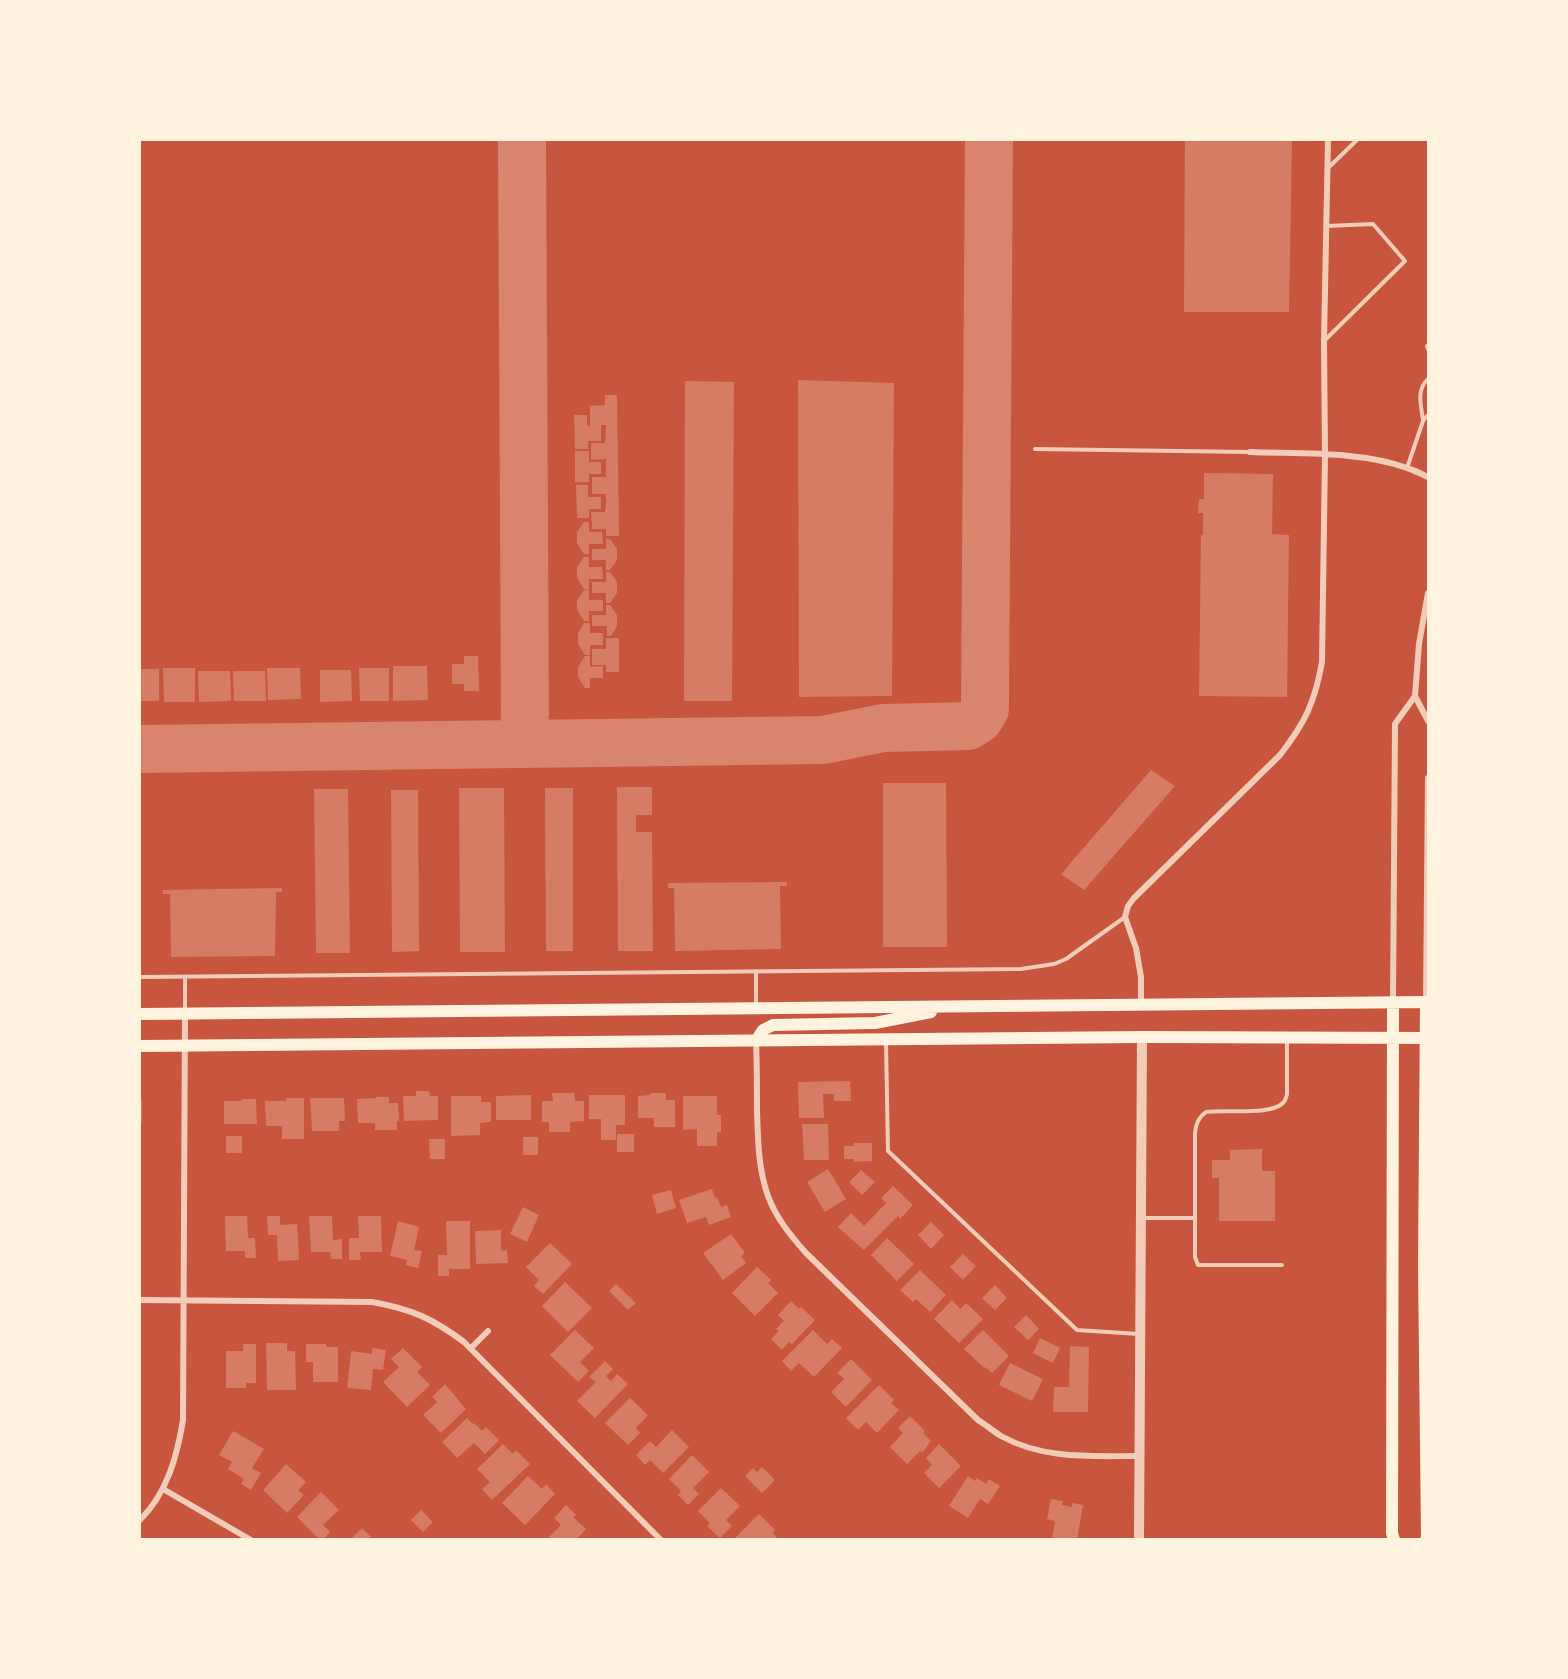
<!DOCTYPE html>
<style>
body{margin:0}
#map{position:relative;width:1568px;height:1679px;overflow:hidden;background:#c8553d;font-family:Lato,sans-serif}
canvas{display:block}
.frame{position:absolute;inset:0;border:141px solid #fff3e0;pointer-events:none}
</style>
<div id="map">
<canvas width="1568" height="1679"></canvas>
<div class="frame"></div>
</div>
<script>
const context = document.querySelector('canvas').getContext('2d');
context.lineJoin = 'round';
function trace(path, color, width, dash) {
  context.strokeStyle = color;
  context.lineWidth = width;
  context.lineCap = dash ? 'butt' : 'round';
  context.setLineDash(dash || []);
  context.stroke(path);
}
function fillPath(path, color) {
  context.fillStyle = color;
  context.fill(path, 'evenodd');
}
const taxiway = new Path2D(`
 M506,744C521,739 525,729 525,714L522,140
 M140,749L823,740L883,728L968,726L979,719L985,709V700L989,140`);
const building = new Path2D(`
 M1185,140H1292L1289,312H1184Z
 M798,380L894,383L892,696L799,697Z
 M685,381L734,382L732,701H684Z
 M605,395H617L619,536H606V529H592L591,512H605L606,502V494H592V477H606V459L591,460V443H605L606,425H601V441H588V449H575L574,415H587V426H590V406L605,405Z
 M575,451H589V462H601V474H589V482H575Z
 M1204,473L1273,474L1272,534L1289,535L1287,697L1199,696L1201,535H1203V513H1198L1199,499H1204Z
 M576,485H588V497H601V509H589V518H577Z
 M584,522H589V532H602L603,544H589V554H584L577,543V532Z
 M606,539H610L617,549V560L610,570H606V560H592V549H606Z
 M584,557H589V567H602L603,579H589V589H584L577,578V567Z
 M606,572H610L617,582V593L610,603H606V593H592V582H606Z
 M589,589V600H603V611H589V621H584L577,610V600L584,590Z
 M606,605H610L617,615V626L611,636H607V626H592V615H606Z
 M584,623H590V633H603V645H590V655H585L578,644V633Z
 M606,638H619V672H606V665H592V649H606Z
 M464,656H478L479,691H464V684H452V664H464Z
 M585,656H590V667L603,666V678H590V688H585L578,677V667Z
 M393,666H427L428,700L393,701Z
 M163,668H195V702H164Z
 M267,668H300L301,699L268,700Z
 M359,668H389V701H360Z
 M140,669H159V701H140Z
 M320,670H351L352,701L320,702Z
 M198,671H230L231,701L199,702Z
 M233,671H265L266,701H234Z
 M1151,770L1175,786L1084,890L1061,874Z
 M883,783H946L947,947H883Z
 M617,787H652V815H636V832H652L653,951H618Z
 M459,788H504L505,952H460Z
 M545,788H573V951H546Z
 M314,789H348L350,953H316Z
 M391,790H418L419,951L392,952Z
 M787,882V886H780L781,949L675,951L674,888H668V883Z
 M282,888V892H276L275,956L171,957L170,894H163V890Z
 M850,1081L851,1101H834V1094H823L824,1118H799L798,1082Z
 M416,1091H429L430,1096H438V1120L404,1121L403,1096H416Z
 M552,1093H574L575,1101H584V1121L570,1122V1132H549V1122H542V1101H553Z
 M650,1093H666V1100H675V1127H654V1118H638V1096L650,1095Z
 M531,1095V1120H496V1096Z
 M589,1095H625V1125H616V1140H601V1119H589Z
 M451,1096H481V1102H491V1122L480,1123V1135L451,1136Z
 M683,1096H717V1115H721V1132H717V1146H697V1129L683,1130Z
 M376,1097H389V1103H398L399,1121H397V1130H375V1123H358L357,1099L376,1098Z
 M286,1098H304V1139H282V1126H266L265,1101H286Z
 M310,1098H344L345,1121H339V1131H312Z
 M140,1099H142V1122H140Z
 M241,1099H256L257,1124H224V1101H242Z
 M802,1124H828L829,1160H804Z
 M617,1134H634V1152H617Z
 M226,1136H242V1153H226Z
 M523,1137H538V1155H523Z
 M429,1139H445V1159H430Z
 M854,1143H872V1161L854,1162V1159H844V1146H854Z
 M1262,1149V1171H1275V1221H1219V1178H1212V1160H1230V1150Z
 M828,1169L846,1199L825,1212L807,1182Z
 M861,1170L875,1182L862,1195L849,1182Z
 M893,1186L913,1205L900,1219L898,1216L864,1250L838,1227L851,1213L864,1226L886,1203L881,1198Z
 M712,1189L715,1198L717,1197L721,1207L727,1205L731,1217L709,1225L706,1217L687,1223L679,1200Z
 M671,1190L676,1208L657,1214L652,1195Z
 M523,1207L539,1215L527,1242L510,1234Z
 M225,1216H247L248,1238H255L256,1258H245V1251H226Z
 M267,1216H280V1225L297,1224L299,1260L278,1261L277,1235H268Z
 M309,1216H332L333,1240L342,1239V1259H331L330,1252H311Z
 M358,1216H381L382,1252H360L361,1260H349V1238H359Z
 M398,1221L419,1227L414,1250L422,1251L418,1268L406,1265L407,1260L390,1256Z
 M446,1221H470V1269H449V1276H438V1255H447Z
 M931,1222L944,1235L931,1249L918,1235Z
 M501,1230V1251L507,1250L508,1263L476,1264L475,1231Z
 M731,1234L745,1253L741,1256L746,1263L723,1280L703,1253Z
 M887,1238L914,1264L897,1281L871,1255Z
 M550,1243L572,1264L543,1294L534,1286L539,1280L526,1267Z
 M963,1254L976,1266L963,1280L950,1267Z
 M757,1267L771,1280L768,1283L778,1293L755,1316L732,1293Z
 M920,1270L946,1295L930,1312L916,1299L913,1302L900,1290Z
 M565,1282L592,1308L568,1332L542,1306Z
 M616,1284L636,1303L628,1310L609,1291Z
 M995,1285L1007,1298L995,1310L982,1298Z
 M952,1300L960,1309L966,1303L983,1319L959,1343L934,1319Z
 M791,1301L799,1309L801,1307L815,1320L792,1344L789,1342L782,1350L771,1339L779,1331L776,1329L784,1321L778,1315Z
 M1026,1315L1039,1329L1028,1340L1014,1327Z
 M575,1330L594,1348L580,1362L589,1371L578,1382L550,1355Z
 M813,1330L827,1344L832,1339L842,1348L814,1377L799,1363L791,1371L782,1361Z
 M983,1330L1009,1356L992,1373L985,1367L984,1368L964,1349Z
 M1040,1338L1060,1348L1053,1363L1033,1353Z
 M266,1343H287V1351H295L296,1390H267Z
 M243,1344H256V1383H246V1388H226V1351H243Z
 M306,1344H326V1347H338V1382H313V1362H306Z
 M1070,1346L1089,1347L1088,1412H1053L1054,1387H1069Z
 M372,1348L386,1350L383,1370L373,1369L371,1390L347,1388L351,1351L372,1354Z
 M403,1348L422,1367L417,1372L430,1385L407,1407L383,1382L399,1367L391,1359Z
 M851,1359L872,1380L846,1407L831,1392L844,1379L837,1373Z
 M605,1361L613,1369L606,1376L611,1381L617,1374L628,1384L595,1418L577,1401L596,1382L589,1377Z
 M1010,1363L1043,1379L1032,1401L999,1385Z
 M445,1384L466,1409L441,1433L423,1415L437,1402L432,1397Z
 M879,1385L894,1400L891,1403L899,1410L877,1433L866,1422L858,1430L846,1418Z
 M630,1398L648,1415L636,1428L640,1433L628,1445L605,1423Z
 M910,1416L925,1431L923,1433L931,1441L922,1453L920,1451L907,1464L890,1447L903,1433L898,1428Z
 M467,1418L473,1424L474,1423L482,1431L486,1427L499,1440L485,1454L474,1443L457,1458L442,1442Z
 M672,1430L689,1447L663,1473L650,1460L645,1465L636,1455L650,1441L656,1447Z
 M233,1431L264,1449L252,1468L261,1473L251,1490L241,1484L244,1479L228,1469L232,1462L219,1455Z
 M503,1444L513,1454L516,1450L530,1464L492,1500L482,1489L490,1482L477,1469Z
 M939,1444L961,1466L939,1488L924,1473L932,1465L926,1458Z
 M692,1455L709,1472L693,1488L699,1494L688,1505L678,1495L681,1491L669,1479Z
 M286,1464L306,1482L298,1490L304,1495L287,1513L263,1490Z
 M762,1467L775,1480L762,1493L745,1476L753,1468L757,1472Z
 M528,1476L542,1489L546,1484L555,1494L525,1525L502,1503Z
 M968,1476L975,1481L977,1478L986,1484L989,1479L1000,1486L988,1504L980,1499L968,1518L949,1506Z
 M721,1488L740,1506L726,1520L732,1526L720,1538L707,1526L710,1523L698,1511Z
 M321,1492L339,1510L323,1525L330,1532L323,1540H320L297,1517Z
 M1051,1499L1063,1501L1062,1505L1072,1507V1503L1083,1505L1077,1540H1052L1055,1521L1047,1519Z
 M566,1505L576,1515L573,1517L586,1529L576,1540H546L561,1525L554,1518Z
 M421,1510L433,1522L423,1532L411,1520Z
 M759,1514L775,1530L773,1533L779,1540H733Z
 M362,1528L374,1540H350Z`);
const service = new Path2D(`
 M1328,168L1357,140
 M1325,340L1405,261L1373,224L1327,226
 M1428,345L1427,346L1428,349
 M1423,420C1421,405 1416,390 1428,379
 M1035,449L1250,452
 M1407,468L1423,421L1428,415
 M140,977L1021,969L1054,964L1066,959L1125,917
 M185,977V1012
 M756,1006V971
 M886,1043L888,1151L1077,1330L1139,1334
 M1142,1218H1195V1134C1196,1124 1198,1118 1206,1112C1225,1109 1270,1116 1283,1103C1286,1100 1286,1098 1287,1094V1041
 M1195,1218V1257L1198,1265H1282`);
const minor = new Path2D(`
 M1250,452C1299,454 1362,451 1407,468C1414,470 1421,474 1428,477
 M1415,696L1419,644L1428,593
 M1393,1002L1395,724L1415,696L1428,721
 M1426,1002L1428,778
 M1141,1004V977L1136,948L1125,917L1128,906L1134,898L1280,755C1305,723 1315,702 1322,662L1325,455L1324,341L1328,140
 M756,1041C757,1064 757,1087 757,1110C758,1140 758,1168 768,1196C776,1218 791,1236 806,1253L978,1420C986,1425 993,1431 1001,1436C1044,1460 1092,1456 1139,1456
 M140,1300L372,1302C411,1309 432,1318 464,1342L661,1540
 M471,1348L488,1331
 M163,1489L251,1540
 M140,1520C167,1493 177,1457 183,1420L185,1014`);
const tertiary = new Path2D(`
 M1139,1540L1142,1037`);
const secondary = new Path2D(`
 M1393,1002L1392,1533L1394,1540
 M140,1014L1428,1002
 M756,1041L763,1030L773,1025L875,1023L931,1012
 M140,1046L1142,1037L1428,1038
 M1426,1540L1427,1537L1424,1265L1426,1002`);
trace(taxiway, '#d8846e', 48);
fillPath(building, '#d67c66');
trace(service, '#f1ccb7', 4);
trace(minor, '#f1ccb7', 6);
trace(tertiary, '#f1ccb7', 10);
trace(secondary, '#fff3e0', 12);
</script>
